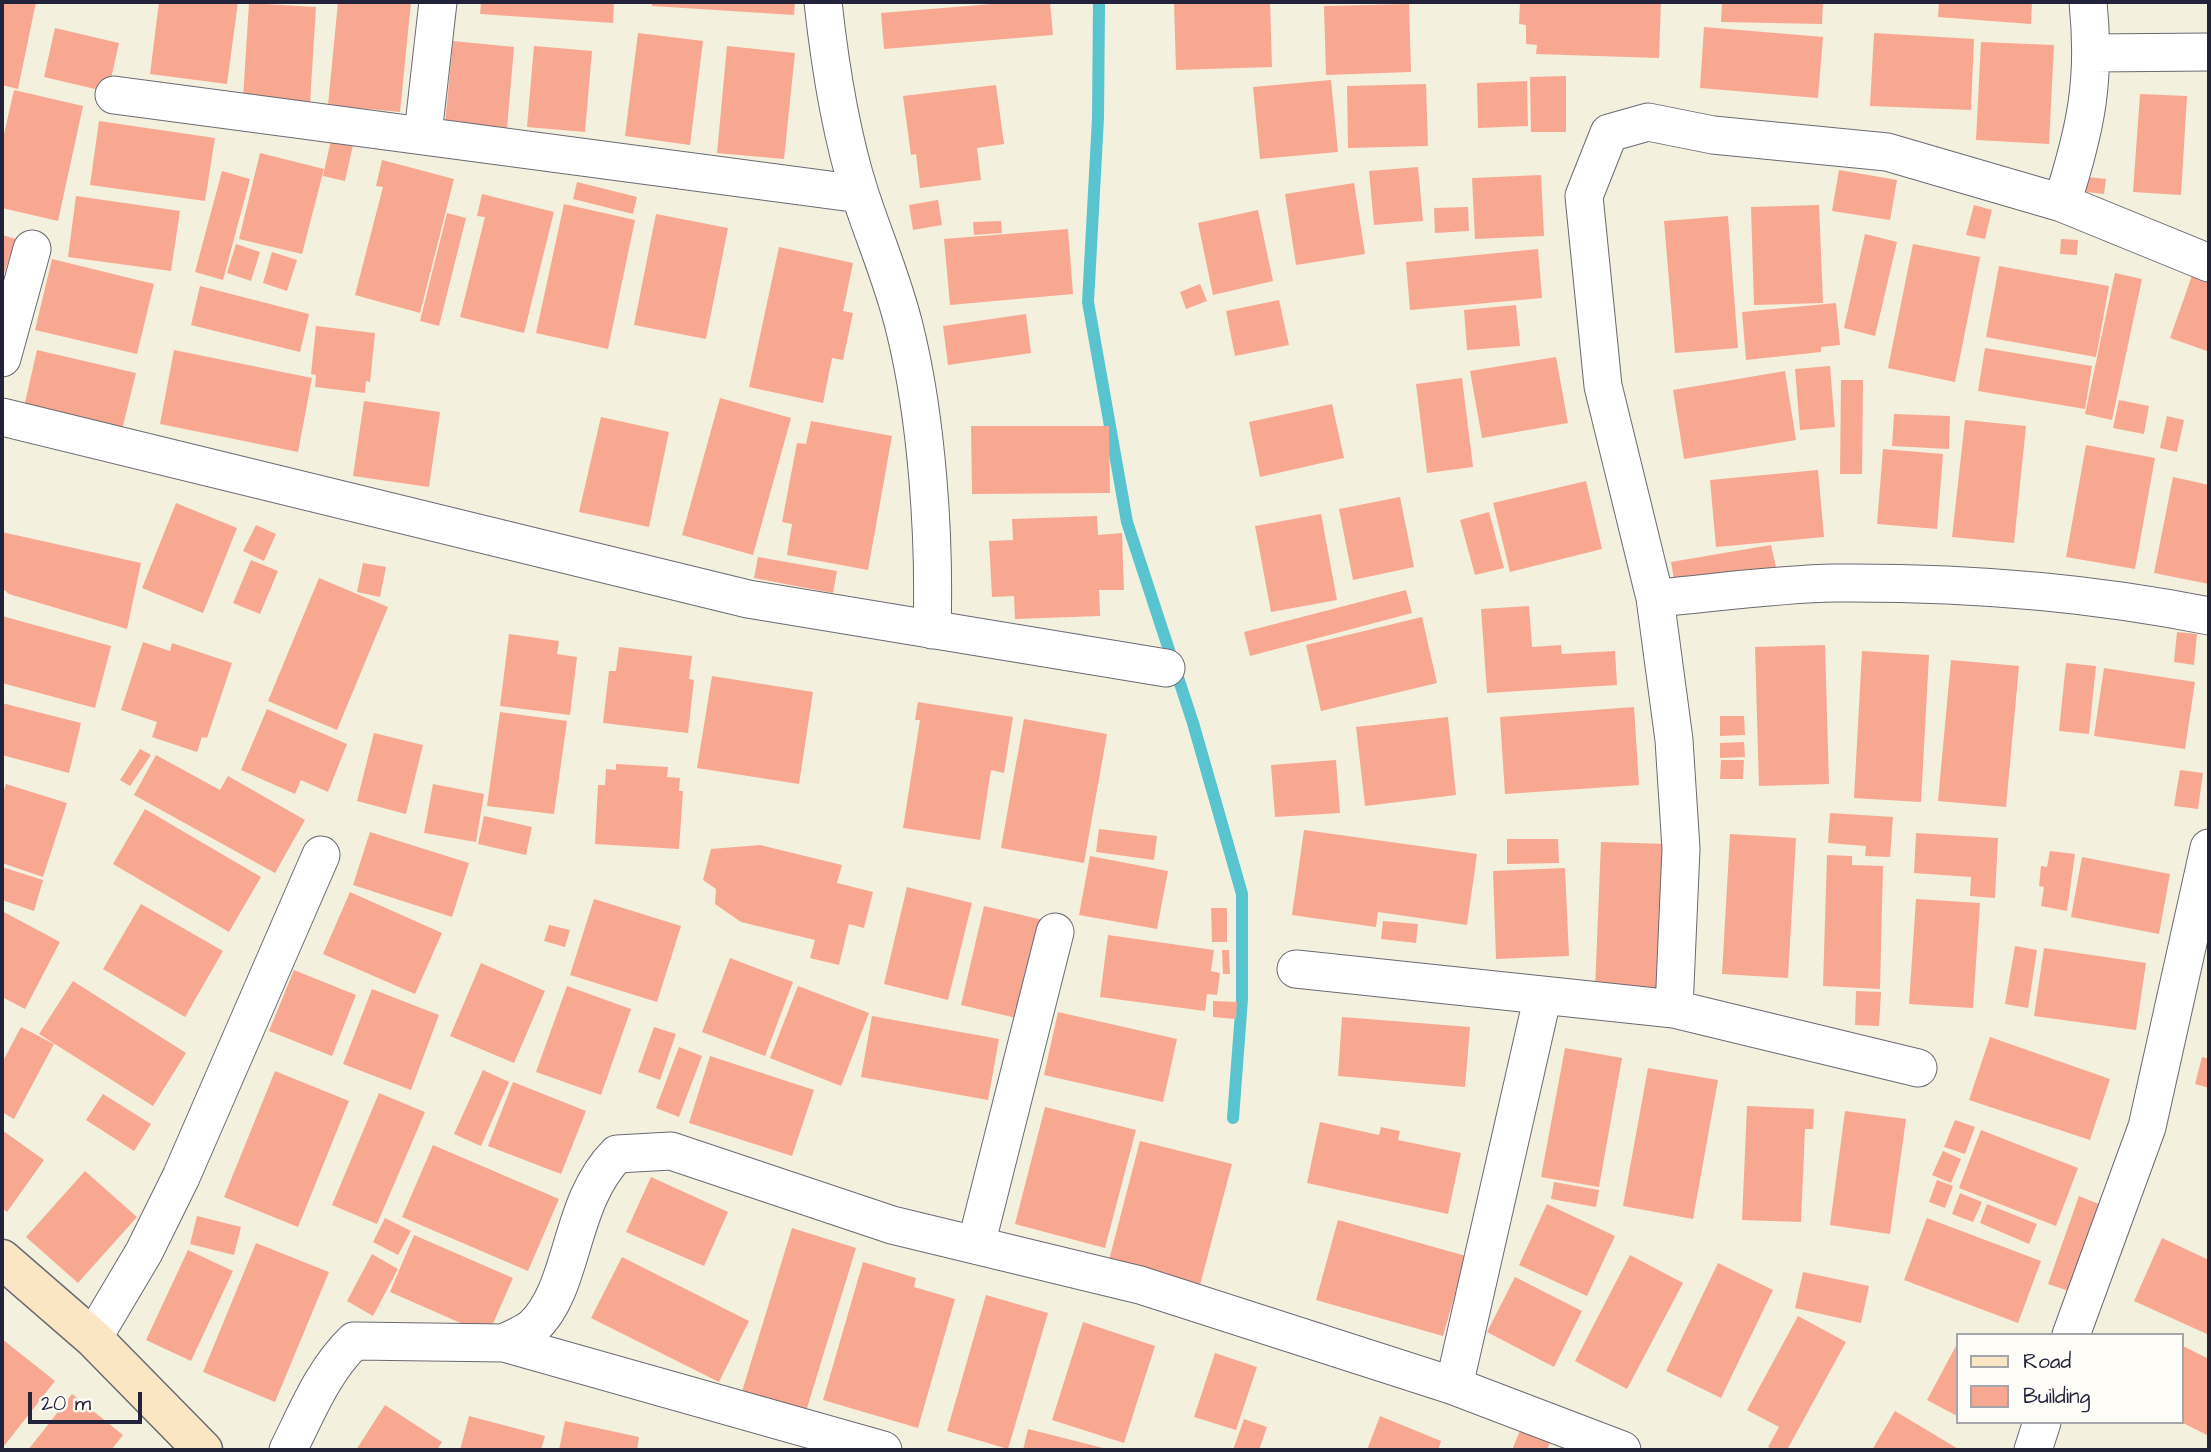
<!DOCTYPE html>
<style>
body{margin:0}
#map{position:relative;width:2211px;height:1452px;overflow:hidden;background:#f3f0de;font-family:"Architects Daughter",sans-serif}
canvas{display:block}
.frame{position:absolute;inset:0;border:4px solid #22223b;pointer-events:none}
.legend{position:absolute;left:1956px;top:1333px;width:228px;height:91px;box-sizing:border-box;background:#fdfcf7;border:2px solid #a5a5ac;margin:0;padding:9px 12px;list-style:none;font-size:21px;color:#22223b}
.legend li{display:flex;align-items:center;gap:14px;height:35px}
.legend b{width:35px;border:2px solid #a5a5ac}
.scale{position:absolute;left:28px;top:1392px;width:114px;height:32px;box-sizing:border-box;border:4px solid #22223b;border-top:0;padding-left:9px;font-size:21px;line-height:24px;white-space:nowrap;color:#22223b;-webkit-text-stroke:5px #fdfcf7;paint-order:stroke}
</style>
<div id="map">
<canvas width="2211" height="1452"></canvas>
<div class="frame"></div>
<ul class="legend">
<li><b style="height:9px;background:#fbe6c4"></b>Road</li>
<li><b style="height:19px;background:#f8a891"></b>Building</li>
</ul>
<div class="scale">20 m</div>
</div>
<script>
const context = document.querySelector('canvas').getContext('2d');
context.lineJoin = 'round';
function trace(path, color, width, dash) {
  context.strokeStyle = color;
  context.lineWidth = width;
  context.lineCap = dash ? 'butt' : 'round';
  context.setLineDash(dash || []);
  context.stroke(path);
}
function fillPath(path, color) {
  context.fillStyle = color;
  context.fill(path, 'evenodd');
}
const stream = new Path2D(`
 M1099,2L1098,118L1088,302L1127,522L1193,723L1242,894V999L1233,1118`);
const building = new Path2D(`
 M2,2H36L18,89L2,85Z
 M159,2H238L227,84L150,74Z
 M338,2H411L400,112L328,105Z
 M481,2H614L613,23L480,14Z
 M652,2H795L794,15L652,6Z
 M1017,2H1050L1053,35L884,49L881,13Z
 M1174,2H1270L1272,67L1176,70Z
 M1520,2H1661L1659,58L1536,54L1537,45L1526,44V25L1519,24Z
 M1722,2H1823L1822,24L1721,22Z
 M1939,2H2032L2031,24L1938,17Z
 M249,3L316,7L310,103L243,99Z
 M1409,4L1411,72L1326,75L1324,6Z
 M1704,27L1823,37L1818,98L1700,88Z
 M55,28L119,43L108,92L44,77Z
 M638,33L703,41L690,145L625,136Z
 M1874,33L1974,39L1971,110L1870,106Z
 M453,41L514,47L507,129L445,123Z
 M1981,42L2054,45L2049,144L1976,140Z
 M534,46L592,51L585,132L527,127Z
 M727,46L795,53L784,159L717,153Z
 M1566,76V132H1531L1530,77Z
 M1331,80L1338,152L1260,159L1253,87Z
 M1527,81L1528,126L1478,128L1477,83Z
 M1426,84L1428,146L1348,148L1347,86Z
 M996,85L1004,144L977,148L981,180L920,188L916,154L911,155L903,96Z
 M14,90L83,106L58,221L2,208V143Z
 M2140,94L2187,96L2181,195L2133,192Z
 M99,121L215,138L205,201L90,185Z
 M331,140L353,145L345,181L323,176Z
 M260,153L324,169L302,254L239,239Z
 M382,160L454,179L420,313L355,295L383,187L376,186Z
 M1418,167L1423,221L1374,225L1369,171Z
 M1839,170L1897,180L1890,220L1832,211Z
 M222,171L250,179L223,280L195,272Z
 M1541,175L1544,236L1475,239L1472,178Z
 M2088,177L2106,179L2104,194L2086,192Z
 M577,182L637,197L633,214L573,199Z
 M1354,183L1365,254L1296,265L1285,194Z
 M482,194L554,212L524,333L460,317L485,217L477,216Z
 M76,196L180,211L171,271L68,257Z
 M938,200L942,225L913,230L909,205Z
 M564,204L635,220L608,349L536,333Z
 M1819,205L1823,303L1754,305L1751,207Z
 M1974,205L1992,210L1985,239L1966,235Z
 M1468,207L1469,231L1435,233L1434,208Z
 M1258,210L1273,281L1213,295L1198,223Z
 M447,213L466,218L439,326L420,321Z
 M656,214L728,228L706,339L634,325Z
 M1728,216L1738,348L1675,353L1664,221Z
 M1001,221L1002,233L974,235L973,222Z
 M1068,229L1073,294L950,305L944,239Z
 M1865,234L1897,242L1875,336L1844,328Z
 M2,235L16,239L2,279Z
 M2061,239L2078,240L2077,255L2060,254Z
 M236,244L260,252L251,281L227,273Z
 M1913,244L1980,257L1955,382L1888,368Z
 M779,247L853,263L843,311L853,313L843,360L832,358L823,403L749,387Z
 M1538,249L1542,298L1410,310L1406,262Z
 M272,252L297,260L287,291L263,283Z
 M52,259L154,284L137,354L35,330Z
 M1999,266L2109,286L2096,357L1986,337Z
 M2195,267L2209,272L2207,351L2170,338Z
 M2115,273L2142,279L2112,420L2085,414Z
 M1200,284L1207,301L1186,309L1180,292Z
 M200,286L309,314L300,352L191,325Z
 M1279,300L1289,345L1235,356L1226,311Z
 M1836,303L1840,345L1821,347V352L1746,360L1742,312Z
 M1516,305L1520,346L1467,350L1464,310Z
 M1026,314L1031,353L948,365L943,326Z
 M316,326L375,333L370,382L366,381L365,393L315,387L316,375L311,374Z
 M1985,348L2092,366L2085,409L1978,391Z
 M37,350L136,373L122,430L24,407Z
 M174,350L312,378L298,452L160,424Z
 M1556,357L1568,423L1482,438L1470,371Z
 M1830,366L1835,427L1800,430L1795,369Z
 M1785,371L1796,440L1684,459L1673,390Z
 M1462,378L1473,467L1427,473L1416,384Z
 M1841,380H1863L1862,474H1840Z
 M720,398L791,418L753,555L682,535Z
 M2119,400L2149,406L2144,434L2113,428Z
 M364,401L440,412L429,487L353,476Z
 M1332,404L1344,458L1260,477L1249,422Z
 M1894,414L1950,416L1949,449L1892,446Z
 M2167,416L2184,420L2177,452L2160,448Z
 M601,417L669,432L649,527L579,512Z
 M1965,420L2026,426L2014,543L1952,537Z
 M811,421L892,436L868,570L787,555L792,524L782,522L797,443L806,444Z
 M971,426H1109L1110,493L972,494Z
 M2086,445L2155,458L2135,569L2066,557Z
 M1883,449L1943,454L1937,529L1877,524Z
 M1818,470L1824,537L1716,547L1710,480Z
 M2173,477L2209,485V584L2154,573Z
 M1586,481L1602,549L1510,572L1493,503Z
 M1400,497L1414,567L1353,580L1339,509Z
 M176,503L237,528L203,613L142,588Z
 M1489,512L1504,568L1475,575L1460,520Z
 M1321,514L1337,600L1271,612L1255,526Z
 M1097,516L1098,535L1122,533L1124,590H1099L1100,616L1015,619L1014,596L992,597L989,541L1013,540L1012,519Z
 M256,525L276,534L264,561L243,551Z
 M2,532L141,563L127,629L9,594L2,588Z
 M1771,545L1776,567L1675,585L1671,562Z
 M758,557L837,571L833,593L754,578Z
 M251,560L278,571L260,614L233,603Z
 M363,563L386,567L380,597L357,592Z
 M319,578L388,607L337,730L268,701Z
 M1406,590L1412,613L1250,656L1244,632Z
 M1529,606L1532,647L1561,645L1562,654L1615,651L1617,685L1487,693L1481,609Z
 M2,616L111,646L95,708L2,683Z
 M1422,617L1437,683L1321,711L1306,645Z
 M2177,632L2197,634L2194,665L2174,662Z
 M509,634L559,641L557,654L577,657L570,715L500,706Z
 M143,642L170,651L172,643L232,663L207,738L202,737L197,752L152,737L157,722L121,710Z
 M1825,645L1829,784L1759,786L1755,647Z
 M619,647L692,656L689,679L694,680L688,733L603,723L609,671H616Z
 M1862,651L1929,655L1921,802L1854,798Z
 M1951,660L2019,666L2006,807L1938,801Z
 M2066,663L2096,666L2089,734L2059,731Z
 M2104,668L2195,682L2185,749L2094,736Z
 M712,676L813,692L799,784L697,768Z
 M918,702L1013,717L1004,773L991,770L980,840L903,828L920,720H915Z
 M2,703L81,723L69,773L2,755Z
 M1634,707L1639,785L1505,794L1500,717Z
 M267,709L347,744L328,792L301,780L295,794L241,770Z
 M500,712L567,721L554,814L487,806Z
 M1720,716H1744L1745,735L1720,736Z
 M1448,717L1456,795L1365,806L1356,727Z
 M1024,719L1107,734L1084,863L1001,848Z
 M374,733L423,745L406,814L357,801Z
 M1744,742L1745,757L1720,758V743Z
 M140,749L151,755L130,786L120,780Z
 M156,755L220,790L228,776L305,820L275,873L134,795Z
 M1336,760L1340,813L1275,817L1271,765Z
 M1721,760H1744L1743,779H1720Z
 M616,764L668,767L667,777L680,778L679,791H683L679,849L595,844L598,785H605L606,769L616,770Z
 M2180,770L2203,773L2198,809L2174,806Z
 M6,784L67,803L43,877L2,863V796Z
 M433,784L484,794L476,842L424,833Z
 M145,809L261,877L229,932L113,864Z
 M1830,813L1893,817L1890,857L1865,856L1866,846L1828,843Z
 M484,816L532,827L526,855L478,844Z
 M1099,829L1157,836L1154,860L1096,852Z
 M1304,830L1477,854L1467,925L1378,912L1376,927L1292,915Z
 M370,832L469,863L452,917L353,885Z
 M1916,833L1998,838L1995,898L1970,896L1971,877L1914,873Z
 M1730,834L1796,838L1788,978L1722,974Z
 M1507,839H1558L1559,863L1507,864Z
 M1601,842L1668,844L1662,992L1595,990Z
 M760,845L842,865L837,883L873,892L864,928L849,924L839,965L810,958L815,940L741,922L715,904L716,889L703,880L711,849Z
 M2050,851L2075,854L2067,911L2041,906L2044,887L2039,886L2041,866L2047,867Z
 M1827,855L1852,856V865L1883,866L1880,989L1823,986Z
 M1090,856L1168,871L1157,929L1079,915Z
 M2082,857L2170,874L2159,934L2071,917Z
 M2,867L43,880L34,911L2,900Z
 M1565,868L1569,956L1496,959L1493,871Z
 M907,887L972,903L948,1000L884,984Z
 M350,892L442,933L415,994L323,954Z
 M594,899L681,926L657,1002L570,975Z
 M1916,899L1980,903L1973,1008L1909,1004Z
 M141,904L223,951L185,1017L103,969Z
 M984,906L1047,921L1025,1020L961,1005Z
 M1211,908H1227V942H1212Z
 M2,911L60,942L25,1009L2,997Z
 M1383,921L1418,924L1416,943L1381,939Z
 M549,925L570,930L565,947L544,941Z
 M1108,935L1214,950L1211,971L1220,973L1217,995L1207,994L1205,1011L1100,997Z
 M2015,946L2037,950L2028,1008L2005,1004Z
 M2044,948L2146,963L2136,1030L2034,1016Z
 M1222,950H1229L1230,974H1223Z
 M730,958L793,982L765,1056L702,1032Z
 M481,963L545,991L514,1063L450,1036Z
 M294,970L356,995L332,1056L269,1031Z
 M73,981L186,1053L153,1106L39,1034Z
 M567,986L631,1009L601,1095L536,1072Z
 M798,986L869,1013L841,1086L770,1058Z
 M372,989L439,1015L411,1090L343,1064Z
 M1856,991L1881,992L1879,1026L1855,1025Z
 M1213,1001L1237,1002L1236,1019L1213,1017Z
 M1058,1012L1177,1039L1163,1102L1044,1075Z
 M872,1016L999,1039L988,1100L861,1077Z
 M1342,1017L1470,1027L1465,1087L1338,1076Z
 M21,1027L54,1044L14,1119L2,1112V1063Z
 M654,1027L676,1034L660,1080L638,1072Z
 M1990,1037L2110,1079L2090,1140L1969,1100Z
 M679,1047L702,1056L679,1117L656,1108Z
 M1565,1048L1622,1058L1599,1187L1541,1177Z
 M710,1056L814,1090L792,1156L689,1123Z
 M2202,1057L2209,1059V1088L2195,1084Z
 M1648,1068L1718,1080L1693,1219L1623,1206Z
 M483,1070L509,1082L481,1146L454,1134Z
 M275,1071L349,1101L298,1227L224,1197Z
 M513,1082L586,1111L561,1174L488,1146Z
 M379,1093L425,1112L377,1224L332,1205Z
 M103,1094L151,1124L134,1151L86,1120Z
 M1747,1106L1814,1109L1813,1129H1805L1801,1222L1742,1220Z
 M1045,1107L1136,1130L1105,1248L1015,1224Z
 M1845,1111L1906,1119L1890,1234L1830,1225Z
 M1955,1120L1975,1127L1965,1154L1944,1147Z
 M1320,1122L1379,1135L1381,1127L1400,1131L1398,1140L1461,1153L1448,1214L1307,1183Z
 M2,1130L44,1160L7,1212L2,1208Z
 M1981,1130L2078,1168L2056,1226L1959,1188Z
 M1140,1141L1232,1164L1200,1285L1109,1260Z
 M433,1145L559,1199L528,1271L402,1217Z
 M1943,1151L1961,1159L1951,1183L1932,1175Z
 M85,1171L137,1217L78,1283L26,1237Z
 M651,1177L728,1212L704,1266L626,1232Z
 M1937,1180L1953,1186L1945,1208L1929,1202Z
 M1554,1182L1599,1190L1596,1207L1551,1199Z
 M1960,1193L1982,1202L1973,1222L1952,1214Z
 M2079,1196L2104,1206L2072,1292L2048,1284Z
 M1547,1204L1615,1236L1587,1296L1519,1265Z
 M1987,1204L2037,1224L2029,1244L1980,1223Z
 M197,1216L241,1227L234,1255L190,1244Z
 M385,1218L411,1231L398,1255L373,1242Z
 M1927,1218L2041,1261L2018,1323L1904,1280Z
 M1338,1220L1466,1256L1443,1336L1316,1300Z
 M792,1228L856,1248L804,1418L740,1398Z
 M414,1235L513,1278L488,1335L390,1292Z
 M2162,1238L2209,1260V1335L2134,1301Z
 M256,1243L329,1272L275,1402L203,1372Z
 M188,1250L233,1271L191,1361L146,1340Z
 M372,1254L398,1269L373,1316L347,1301Z
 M1630,1255L1683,1283L1627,1389L1575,1361Z
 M622,1257L749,1321L719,1382L591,1318Z
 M863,1262L916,1278L914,1287L955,1299L918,1428L823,1400Z
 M1718,1263L1773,1290L1721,1398L1666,1371Z
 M1803,1272L1869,1286L1861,1323L1795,1308Z
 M1515,1277L1582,1311L1554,1367L1487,1332Z
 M986,1295L1048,1313L1008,1449L947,1431Z
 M1798,1316L1846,1342L1787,1450H1774L1768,1447L1779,1427L1747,1410Z
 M1083,1322L1155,1346L1124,1443L1052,1420Z
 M2,1339L55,1381L4,1446L2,1444Z
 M1957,1344V1416L1927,1400Z
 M2181,1345L2209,1359V1436L2181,1422Z
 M1215,1353L1257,1367L1236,1430L1194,1417Z
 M72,1394L123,1435L111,1450H28Z
 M385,1405L442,1442L437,1450H356Z
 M1895,1411L1960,1450H1872Z
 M469,1416L545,1436L541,1450H460Z
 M1380,1416L1441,1441L1438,1450H1367Z
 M1244,1419L1267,1427L1259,1450H1233Z
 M565,1421L639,1437L637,1450H559Z
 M1521,1428L1551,1440L1547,1450H1512Z
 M1028,1429L1103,1448L1102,1450H1023Z`);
const street = new Path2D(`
 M823,2C830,66 840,132 860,194C875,240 894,283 905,330C927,419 935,538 932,630
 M2093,53L2209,52
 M114,95L860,194
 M423,134L438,2
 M2062,203C2086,128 2096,80 2088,2
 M2,358L32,249
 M2,417L748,599L1166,668
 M1655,598C1714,593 1775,584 1835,583C1961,582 2085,591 2209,616
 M1296,969L1674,1009L1918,1068
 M1674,1009L1681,849L1674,740L1655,598L1603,386L1584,196L1609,133L1648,122L1713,135L1887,152L2062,203L2209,263
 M976,1245L1055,932
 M2071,1335L2147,1127L2209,848
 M93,1338L144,1252L181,1177L321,855
 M504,1343C513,1338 525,1334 533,1327C575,1288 568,1203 617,1154L671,1151L892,1225L1140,1285L1454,1386L1622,1450
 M1454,1386L1543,995
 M288,1450C307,1412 323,1371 354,1341L504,1343L883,1450
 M2033,1450L2042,1422`);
const secondary = new Path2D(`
 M2,1259L93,1338L203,1450`);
trace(stream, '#58c4d0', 12);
fillPath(building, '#f8a891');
trace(street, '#6b6a74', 39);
trace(secondary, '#6b6a74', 41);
trace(street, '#fff', 37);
trace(secondary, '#fbe6c4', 38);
</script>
